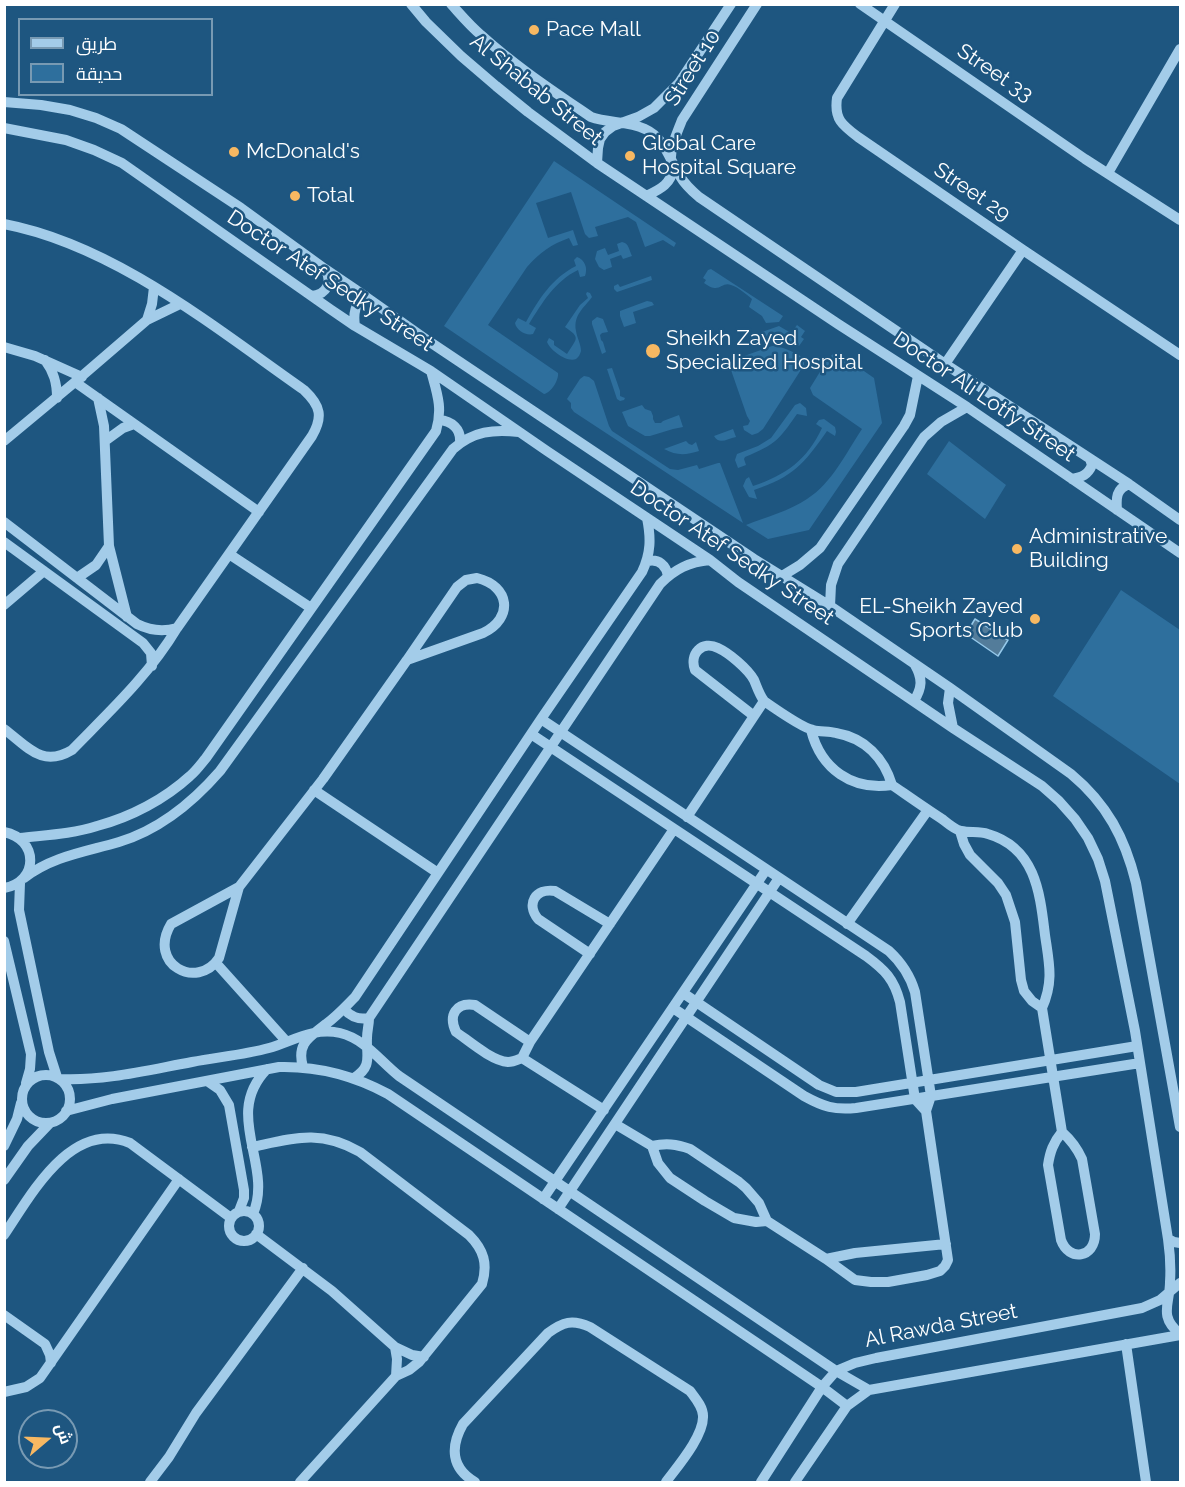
<!DOCTYPE html>
<meta charset="utf-8">
<style>
body{margin:0}
#map{position:relative;width:1185px;height:1487px;overflow:hidden;background:#1e5680;font-family:Raleway,Cairo,sans-serif}
canvas{display:block}
.frame{position:absolute;inset:0;border:6px solid #fff;pointer-events:none}
.legend{position:absolute;left:18px;top:18px;width:195px;height:78px;box-sizing:border-box;background:#1e5680;border:2px solid #789ab3;margin:0;padding:8px 10px;list-style:none;font-size:18px;color:#fff}
.legend li{display:flex;align-items:center;gap:12px;height:30px}
.legend b{width:30px;border:2px solid #789ab3}
.north{position:absolute;left:18px;top:1409px;width:60px;height:60px;box-sizing:border-box;background:#1e5680;border:2px solid #789ab3;border-radius:50%;rotate:71deg;font-size:16px;font-weight:700;line-height:24px;text-align:center;color:#fff}
.north::after{content:'';display:block;margin:auto;width:21px;height:27px;background:#f7b862;clip-path:polygon(50% 0,100% 100%,50% 72%,0 100%)}
</style>
<div id="map">
<canvas width="1185" height="1487"></canvas>
<div class="frame"></div>
<ul class="legend">
<li><b style="height:8px;background:#a3cce9"></b>طريق</li>
<li><b style="height:16px;background:#2e6f9d"></b>حديقة</li>
</ul>
<div class="north">ش</div>
</div>
<script>
const context = document.querySelector('canvas').getContext('2d');
context.lineJoin = 'round';
function fillPath(path, color) {
  context.fillStyle = color;
  context.fill(path, 'evenodd');
}
function trace(path, color, width, dash) {
  context.strokeStyle = color;
  context.lineWidth = width;
  context.lineCap = dash ? 'butt' : 'round';
  context.setLineDash(dash || []);
  context.stroke(path);
}
function write(font, color, halo, rows, align = 'center') {
  context.font = font + ' Raleway,sans-serif';
  context.lineWidth = 5;
  context.setLineDash([]);
  context.textBaseline = 'middle';
  context.strokeStyle = halo;
  context.fillStyle = color;
  for (const [text, x, y, turn = 0] of rows) {
    context.save();
    context.translate(x, y);
    context.rotate((+turn || 0) * Math.PI / 180);
    context.textAlign = isNaN(turn) ? turn : align;
    if (halo) context.strokeText(text, 0, 0);
    context.fillText(text, 0, 0);
    context.restore();
  }
}
const green = new Path2D(`
 M554,161L676,243L674,247L663,240L645,247L636,222L628,217L595,227L598,236L589,238L585,234L571,192L536,203L548,238L573,230L578,245L573,246L569,238C552,244 539,253 527,267L488,325L558,373C559,380 551,393 544,394L444,326Z
 M622,242C629,243 629,250 632,256L623,259L621,255L610,259L612,267L604,270L599,267L595,259L597,251L605,248L608,255L619,251L617,244Z
 M577,257C585,260 588,268 585,276L580,277L578,270C555,281 542,303 529,324L536,328L533,334C526,336 516,330 515,323L518,318L526,322C539,299 552,278 576,266L574,260Z
 M711,269L783,316L779,322L766,323L762,316L749,307L752,299C746,294 738,287 731,285C721,281 720,295 704,283L706,280L703,278L708,270Z
 M651,276L652,280L617,292L614,289V286L618,284L620,287Z
 M587,292L590,293L592,297C584,308 573,315 576,331C577,338 581,344 581,351C580,354 579,357 576,359C567,363 550,350 547,342L549,338L554,341V345L567,354C577,338 581,338 565,327L580,305L588,298L586,294Z
 M647,301L652,302L654,305L633,312L636,323L624,327L620,316V311Z
 M597,317L603,319L608,332L602,333L600,335L601,340L603,342L606,352L602,354L592,324V321Z
 M797,325L805,331L801,337L804,339L799,346C787,338 779,338 765,342L762,332L779,326L791,333Z
 M772,346C780,346 800,353 804,360C804,362 804,364 804,365L763,429L758,433L752,435L744,430L743,426L748,425L750,421L747,416L731,370V365L729,363L733,360Z
 M838,353L874,378L882,423L809,530L768,539L746,525C766,517 789,511 807,499C832,483 846,453 862,429L813,395L810,388L826,362H828L832,357L831,356L833,354Z
 M612,368L620,391V396L625,398L624,400L620,401L617,399L607,369Z
 M584,376L589,377L594,381L609,426L612,431L670,469L678,470L697,465L699,469L718,463H720L743,523L574,412L571,408V403L567,399L580,379Z
 M800,403L806,408L807,416L797,414C778,441 776,444 745,457L744,459L746,465L738,468L735,460L737,454L758,446L771,438L795,405Z
 M642,405L645,409L651,411L653,416V419L655,423H661L663,421L679,415L683,427L673,429L650,436H645L628,426L622,412Z
 M824,419L835,427L836,432L835,436L827,431C804,464 793,477 754,490L757,499L749,497L743,486L746,479L749,477L753,486C786,475 807,460 822,428L816,424L819,420Z
 M733,429L736,437C727,439 719,445 714,436Z
 M686,441L689,444L692,445L696,442L699,451C686,455 677,456 664,449Z
 M949,441L1006,485L985,519L927,474Z
 M1121,590L1180,630V784L1053,696Z`);
const water = new Path2D(`
 M975,619L1008,640L998,656L966,634Z`);
const minor = new Path2D(`
 M411,4L426,22L461,56L496,86L528,112L597,163L838,324L967,407L1180,553
 M451,4C461,15 470,26 481,35C515,66 553,91 591,117C608,123 629,121 645,129C665,138 669,159 680,176C685,185 692,191 699,197L945,364L1129,484L1180,520
 M860,4L1085,159L1180,220
 M895,4L837,98C834,119 842,125 858,137L1023,250L1180,355
 M4,102L41,105L70,110L96,118L121,129L241,208L325,269L356,290L427,340L754,559L830,606L950,688L1071,774C1107,804 1125,838 1136,883L1180,1127
 M4,128L66,140L94,150L122,163L330,309L355,326L431,371L547,451L710,560L738,582L953,728L1042,786L1059,801L1075,819L1088,838L1098,859L1105,881L1135,1031L1168,1239C1170,1253 1171,1267 1170,1282C1170,1304 1158,1316 1180,1334
 M597,163L598,148L600,139L605,132L613,126L638,117L654,108L679,83L731,4
 M1108,173L1180,49
 M646,196C659,190 674,183 672,166C672,161 670,161 671,157C671,144 678,131 682,120L757,4
 M4,224C114,245 214,327 304,390C321,406 323,417 312,436L177,628C149,675 110,711 72,750C42,768 28,747 4,729
 M312,296C327,294 333,282 325,269
 M147,320L152,304L154,287
 M355,326C353,313 355,304 365,296
 M4,347L35,356L82,377
 M45,360C54,372 57,383 57,398
 M945,364L1023,250
 M75,382L259,512
 M98,398L104,426L109,546L127,617
 M439,420C452,421 461,429 460,442
 M4,441L75,382L147,320L180,304
 M105,441L123,428L134,424
 M1072,479C1082,477 1088,475 1092,465L1090,459
 M1117,510C1116,498 1116,489 1129,484
 M4,522L137,624C151,631 163,632 177,628
 M4,542L143,643L151,653L152,666
 M229,554L311,608
 M648,561C659,559 666,565 668,576
 M782,576L800,565L820,548L904,426L910,415L918,376
 M77,578L96,565L109,546
 M477,578C510,586 514,618 483,633L407,660L457,587L466,580Z
 M4,605L44,571
 M830,606L831,585L838,564L924,437L941,422L967,407
 M950,688L948,703L953,728
 M914,701C922,688 923,679 915,665
 M754,716L695,670C689,654 702,640 718,648C729,653 748,669 754,680C757,687 759,694 764,701C774,708 803,728 813,730C820,732 829,731 836,733C865,738 884,758 892,785C908,796 925,808 942,819C947,823 955,830 961,831C970,833 979,831 988,834C1036,848 1040,894 1045,935C1049,963 1054,981 1042,1008L1062,1132
 M541,719L889,951C902,963 910,975 915,992L931,1096L926,1111L948,1260L945,1266L940,1271L927,1275L888,1282H871L855,1280L826,1259L767,1221L759,1203L746,1188L739,1182L690,1149C676,1144 666,1143 652,1146
 M811,730C821,769 852,791 892,785
 M531,734L866,956C885,970 894,979 900,1002L915,1099L926,1111
 M314,790L438,873
 M687,817L764,701
 M960,831L964,844L970,855L998,883L1006,895L1015,922L1021,980L1024,991L1032,1001L1042,1008
 M4,832C39,839 39,882 4,888
 M20,838C46,835 72,834 97,826C131,817 165,799 190,776C196,771 201,764 206,758L436,431C443,408 437,393 431,371
 M24,878C53,856 85,852 119,842C159,830 193,802 220,771L453,449C473,431 494,429 519,432
 M20,883L19,910L49,1052L57,1077
 M239,887L323,779L407,660
 M239,887L219,958C197,991 147,964 171,924Z
 M847,924L928,810
 M4,941L31,1054L30,1069L26,1083
 M590,954L538,919C526,904 535,888 555,891L610,924
 M216,963L286,1041
 M683,993L819,1085L836,1092H856L1137,1046
 M673,1008L804,1096C824,1107 834,1110 856,1108L1140,1063
 M344,1009C351,1017 358,1020 369,1018
 M522,1058C517,1060 513,1062 508,1062C492,1061 469,1041 456,1032C448,1015 456,1002 475,1005L530,1042
 M303,1067C296,1043 310,1037 326,1024C337,1016 346,1006 355,997L541,719L642,572C651,553 651,538 647,518
 M22 1099a24 24 0 1 1 48 0a24 24 0 1 1-48 0Z
 M354,1078C373,1066 366,1056 367,1038C367,1031 369,1025 369,1018L660,584C675,569 689,562 710,560
 M60,1079C105,1081 148,1070 192,1062C217,1057 244,1055 269,1048C293,1041 314,1027 340,1033C365,1039 380,1061 399,1076L836,1371L869,1390
 M207,1081L220,1090L229,1105L244,1190V1198L239,1211
 M604,1110L522,1058L530,1042L674,829
 M66,1111L112,1099L279,1067C318,1066 353,1075 388,1094L822,1387L847,1406
 M615,1124L652,1146L658,1163L670,1178L705,1201L734,1218L756,1222L767,1221
 M1062,1132C1071,1140 1077,1148 1082,1159L1095,1234C1095,1258 1069,1262 1061,1240L1048,1165C1050,1152 1053,1143 1062,1132Z
 M4,1146L17,1119L21,1103
 M252,1147C294,1138 320,1129 360,1152L469,1235C484,1250 488,1264 482,1284L419,1362L409,1370L396,1376L300,1482
 M4,1180L28,1146L50,1123
 M543,1199L766,870
 M558,1209L779,878
 M229 1226a15 15 0 1 1 30 0a15 15 0 1 1-30 0Z
 M253,1214C274,1165 222,1115 267,1069
 M256,1234L332,1291L395,1347L412,1355L424,1357
 M4,1235C31,1195 71,1119 130,1143L231,1218
 M1168,1239L1174,1242L1180,1243
 M826,1259L855,1253L946,1244
 M4,1315L45,1344L50,1355L51,1363
 M1126,1344L1146,1482
 M395,1347L397,1359L396,1376
 M4,1392L26,1387L40,1378L179,1179
 M150,1482L169,1457L196,1413L303,1268
 M475,1482C451,1468 450,1447 463,1424L548,1333C563,1322 572,1319 590,1327L690,1391C696,1399 703,1407 703,1416C704,1436 677,1467 666,1482
 M761,1482L822,1387L836,1371L855,1363L876,1358L1142,1308L1160,1300L1180,1283
 M795,1482L847,1406L869,1390L1180,1335`);
const markers = [
 [534,30,6,"#f7b862"],
 [234,152,6,"#f7b862"],
 [630,156,6,"#f7b862"],
 [295,196,6,"#f7b862"],
 [653,351,8,"#f7b862"],
 [1017,549,6,"#f7b862"],
 [1035,619,6,"#f7b862"]
];
const poiNames = [
 ["Pace Mall",546,30],
 ["Global Care",642,144],
 ["Hospital Square",642,168],
 ["McDonald's",246,152],
 ["Total",307,196],
 ["Sheikh Zayed",666,339],
 ["Specialized Hospital",666,363],
 ["Administrative",1029,537],
 ["Building",1029,561],
 ["EL-Sheikh Zayed",1023,607,"right"],
 ["Sports Club",1023,631,"right"]
];
const streetNames = [
 ["Street 10",693,68,-58],
 ["Street 33",995,73,34],
 ["Al Shabab Street",536,90,39],
 ["Street 29",972,192,34],
 ["Doctor Atef Sedky Street",330,281,33],
 ["Doctor Ali Lotfy Street",984,397,34],
 ["Doctor Atef Sedky Street",732,553,34],
 ["Al Rawda Street",941,1326,-11]
];
fillPath(green, '#2e6f9d');
fillPath(water, '#537c9a');
trace(water, '#96c9ea', 1.5);
trace(minor, '#a3cce9', 10);
for (const [x, y, r, color] of markers) {
  const dot = new Path2D();
  dot.arc(x, y, r, 0, 2 * Math.PI);
  context.fillStyle = color;
  context.fill(dot);
  trace(dot, '#1e5680', 2);
}
write('21px', '#fff', '#1e5680', poiNames, 'left');
write('21px', '#fff', '#1e5680', streetNames);
</script>
